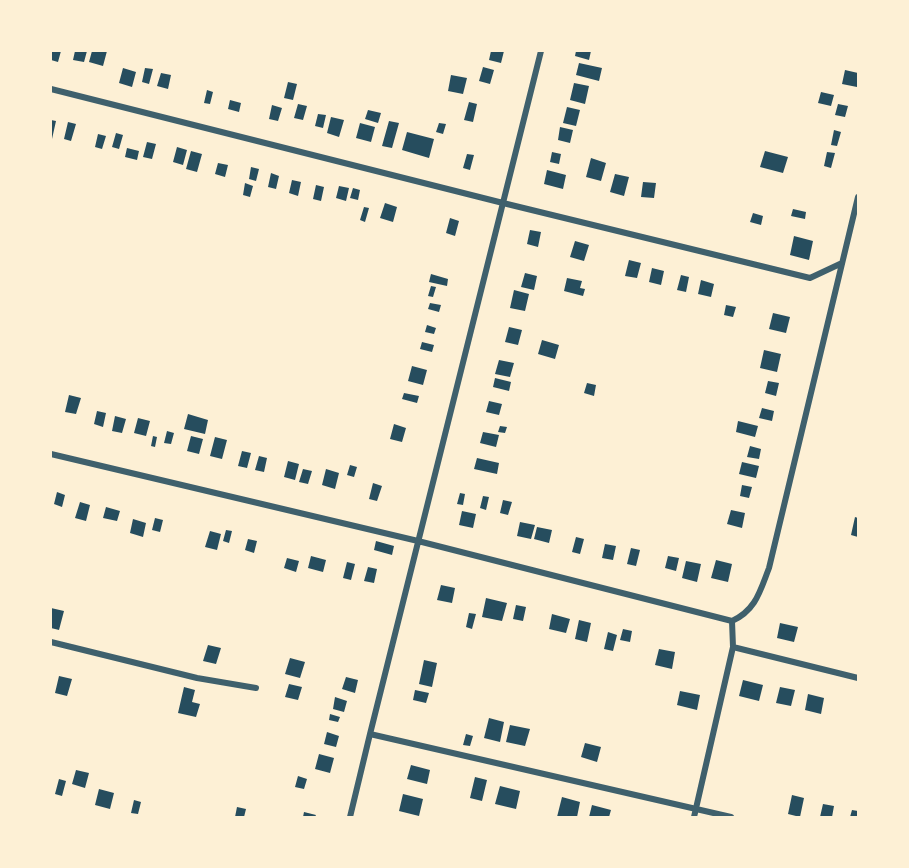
<!DOCTYPE html>
<style>
body{margin:0}
#map{position:relative;width:909px;height:868px;overflow:hidden;background:#fdf0d5;font-family:Lato,sans-serif}
canvas{display:block}
.frame{position:absolute;inset:0;border:52px solid #fdf0d5;pointer-events:none}
</style>
<div id="map">
<canvas width="909" height="868"></canvas>
<div class="frame"></div>
</div>
<script>
const context = document.querySelector('canvas').getContext('2d');
context.lineJoin = 'round';
function fillPath(path, color) {
  context.fillStyle = color;
  context.fill(path, 'evenodd');
}
function trace(path, color, width, dash) {
  context.strokeStyle = color;
  context.lineWidth = width;
  context.lineCap = dash ? 'butt' : 'round';
  context.setLineDash(dash || []);
  context.stroke(path);
}
const building = new Path2D(`
 M52,51H61L58,62L51,60Z
 M75,51H87L84,62L73,60Z
 M92,51H107L103,66L89,62Z
 M491,51H504L501,63L489,60Z
 M576,51H591L589,60L575,56Z
 M579,63L602,68L599,81L576,75Z
 M483,67L494,70L490,84L479,81Z
 M123,68L136,72L132,87L119,83Z
 M145,68L153,69L149,84L142,82Z
 M845,70L858,73L857,87L842,84Z
 M161,73L171,75L168,89L157,86Z
 M451,75L467,78L463,94L448,91Z
 M288,82L297,84L293,100L284,98Z
 M574,83L589,86L585,104L570,100Z
 M207,90L213,92L210,104L204,103Z
 M821,92L834,95L831,106L818,103Z
 M230,100L241,103L239,112L228,109Z
 M469,102L477,104L473,122L464,120Z
 M298,104L307,106L303,120L294,118Z
 M838,104L848,106L845,117L835,115Z
 M272,105L282,108L278,121L269,119Z
 M567,107L580,110L576,126L563,123Z
 M368,110L381,113L378,123L365,119Z
 M318,114L326,115L323,128L315,126Z
 M331,117L344,120L339,137L327,133Z
 M51,120L56,121L52,139H51Z
 M389,121L399,123L392,148L382,146Z
 M68,122L76,124L71,141L64,139Z
 M360,123L375,127L371,142L356,138Z
 M439,123L446,124L443,134L436,132Z
 M560,127L573,130L570,143L558,140Z
 M834,130L841,132L837,146L831,145Z
 M407,132L434,139L429,158L402,150Z
 M116,133L123,135L119,149L112,147Z
 M98,134L106,136L102,149L95,147Z
 M147,142L156,144L152,159L143,157Z
 M177,147L187,150L183,165L173,162Z
 M127,148L139,151L137,160L125,157Z
 M191,151L202,154L197,172L186,169Z
 M765,151L788,157L783,173L760,167Z
 M552,152L561,154L559,164L550,162Z
 M827,152L835,153L831,168L824,166Z
 M467,154L474,155L470,170L463,168Z
 M591,158L606,163L601,181L586,177Z
 M218,163L228,165L225,177L215,174Z
 M251,167L259,169L256,181L249,179Z
 M547,170L566,175L563,189L544,184Z
 M271,173L279,176L276,189L268,187Z
 M615,174L629,177L624,196L610,192Z
 M292,180L301,182L298,196L289,193Z
 M643,182L656,183L654,198L641,197Z
 M245,183L253,186L250,197L243,195Z
 M316,185L324,187L321,201L313,199Z
 M339,186L349,188L346,201L336,198Z
 M353,188L360,190L358,200L350,198Z
 M385,203L397,207L393,222L380,218Z
 M364,207L369,208L365,222L360,220Z
 M793,209L806,212L805,219L791,216Z
 M753,213L763,216L761,225L750,222Z
 M450,218L459,221L455,236L446,233Z
 M530,230L541,232L538,247L527,244Z
 M794,236L813,241L809,260L790,255Z
 M575,241L589,245L584,261L570,257Z
 M629,260L641,263L637,278L625,276Z
 M652,268L664,271L661,285L649,282Z
 M525,273L537,276L534,290L521,287Z
 M431,274L448,279L447,286L429,282Z
 M681,275L689,277L686,292L677,290Z
 M567,278L582,281L580,288L585,289L583,296L564,291Z
 M701,280L714,284L711,297L698,294Z
 M431,286L436,287L433,297L428,296Z
 M514,290L529,294L525,311L510,308Z
 M430,303L441,305L439,312L428,309Z
 M726,305L736,307L733,317L724,315Z
 M773,313L790,317L786,333L769,329Z
 M427,325L436,328L434,334L425,332Z
 M509,327L522,330L518,345L505,342Z
 M542,340L559,345L555,359L538,354Z
 M422,342L434,345L432,352L420,349Z
 M764,350L781,354L777,372L760,368Z
 M499,360L514,363L510,377L495,374Z
 M412,366L427,370L423,385L408,381Z
 M495,378L511,382L509,391L493,387Z
 M768,381L779,383L776,396L765,393Z
 M587,383L596,385L594,396L584,393Z
 M404,393L419,396L417,403L402,399Z
 M69,395L81,398L76,414L65,412Z
 M489,401L502,404L499,415L486,412Z
 M762,408L774,411L772,421L759,418Z
 M97,411L106,413L103,427L94,424Z
 M188,414L208,420L205,434L184,429Z
 M115,416L126,419L122,433L112,431Z
 M138,418L150,421L146,436L134,433Z
 M738,421L758,426L755,437L736,432Z
 M394,424L406,428L402,442L390,439Z
 M500,426L507,427L505,433L498,432Z
 M167,431L174,433L171,444L164,443Z
 M483,432L499,435L496,447L480,443Z
 M153,436L157,437L155,447L151,446Z
 M191,436L203,439L199,454L187,451Z
 M215,437L227,440L222,459L210,456Z
 M750,446L761,449L759,459L747,457Z
 M242,451L251,453L247,468L238,466Z
 M259,456L267,458L264,472L255,470Z
 M477,458L499,463L497,474L474,469Z
 M288,461L299,464L295,480L284,477Z
 M742,462L759,466L756,478L739,474Z
 M350,465L357,467L354,477L347,475Z
 M303,469L312,471L308,484L299,482Z
 M326,469L339,473L335,489L322,485Z
 M373,483L382,486L377,501L369,499Z
 M742,485L752,487L749,498L740,496Z
 M57,492L65,495L62,507L54,504Z
 M460,493L465,494L463,505L457,504Z
 M483,496L489,497L486,510L480,508Z
 M503,500L512,502L508,515L500,513Z
 M80,502L90,505L86,521L75,518Z
 M106,507L120,511L117,521L103,518Z
 M731,510L745,513L742,528L727,524Z
 M462,511L476,514L473,528L459,525Z
 M855,517L858,518V537L851,535Z
 M155,518L163,520L160,532L152,530Z
 M133,519L146,523L143,537L130,533Z
 M520,522L535,525L531,539L517,536Z
 M537,527L552,530L549,543L534,539Z
 M226,530L232,531L229,543L223,541Z
 M210,531L221,534L217,550L205,547Z
 M576,537L584,539L580,554L572,552Z
 M248,539L257,541L254,553L245,550Z
 M376,541L394,546L392,555L374,550Z
 M605,544L616,546L613,560L602,558Z
 M631,548L640,550L636,566L627,564Z
 M311,556L326,560L323,572L308,568Z
 M668,556L679,558L676,571L665,568Z
 M287,558L299,561L296,572L284,568Z
 M716,560L732,564L728,582L711,578Z
 M686,561L701,564L697,582L682,578Z
 M347,562L355,564L351,580L343,578Z
 M368,567L377,569L374,583L364,581Z
 M441,585L455,588L452,603L437,600Z
 M486,598L507,603L502,621L482,617Z
 M516,605L526,607L523,621L513,619Z
 M51,608L64,611L59,630L51,628Z
 M469,613L476,614L472,629L466,627Z
 M552,614L570,619L566,633L549,629Z
 M579,620L591,623L587,642L575,639Z
 M780,623L798,627L794,642L777,638Z
 M623,629L632,631L630,642L620,640Z
 M608,632L617,635L613,651L604,649Z
 M208,645L221,648L216,664L203,661Z
 M659,649L675,652L672,669L655,665Z
 M290,658L305,662L300,678L285,674Z
 M424,660L437,663L432,687L419,684Z
 M59,676L72,679L67,696L55,693Z
 M346,677L358,680L355,693L342,689Z
 M743,680L763,685L759,701L739,696Z
 M289,684L302,687L298,700L285,697Z
 M184,687L195,690L192,702L200,704L196,717L178,713Z
 M780,687L795,690L791,706L776,703Z
 M415,690L429,693L426,703L413,700Z
 M680,691L700,695L697,710L677,705Z
 M808,694L824,698L821,714L805,710Z
 M335,697L347,701L344,712L333,709Z
 M330,714L340,717L338,722L329,720Z
 M489,718L504,722L500,742L484,738Z
 M510,725L530,729L525,746L506,742Z
 M327,732L339,736L336,747L324,744Z
 M466,734L473,736L470,746L463,745Z
 M585,743L601,747L597,762L581,757Z
 M319,754L334,758L330,773L315,769Z
 M411,765L430,770L427,784L407,779Z
 M76,770L89,773L85,788L72,784Z
 M298,776L307,779L304,789L295,787Z
 M475,777L487,780L482,801L470,798Z
 M59,779L66,781L62,796L55,794Z
 M500,786L520,791L516,809L495,804Z
 M99,789L114,793L110,809L95,805Z
 M403,794L423,799L419,816L399,811Z
 M792,795L804,798L800,817L788,814Z
 M562,797L580,802L577,817H557Z
 M134,800L141,802L138,814L131,813Z
 M823,804L834,806L832,817H820Z
 M592,805L611,810L609,817H589Z
 M237,807L246,809L244,817H235Z
 M852,810L858,811V817H850Z
 M304,812L316,815L315,817H303Z`);
const minor = new Path2D(`
 M51,89L503,203L810,278L842,263
 M51,454L418,541L732,621
 M51,642L197,678L256,688
 M733,647L858,678
 M370,734L731,817
 M350,817L370,734L541,51
 M694,817L733,647L732,621C756,610 760,591 769,568L858,197`);
fillPath(building, '#264d5e');
trace(minor, '#3f606c', 6);
</script>
